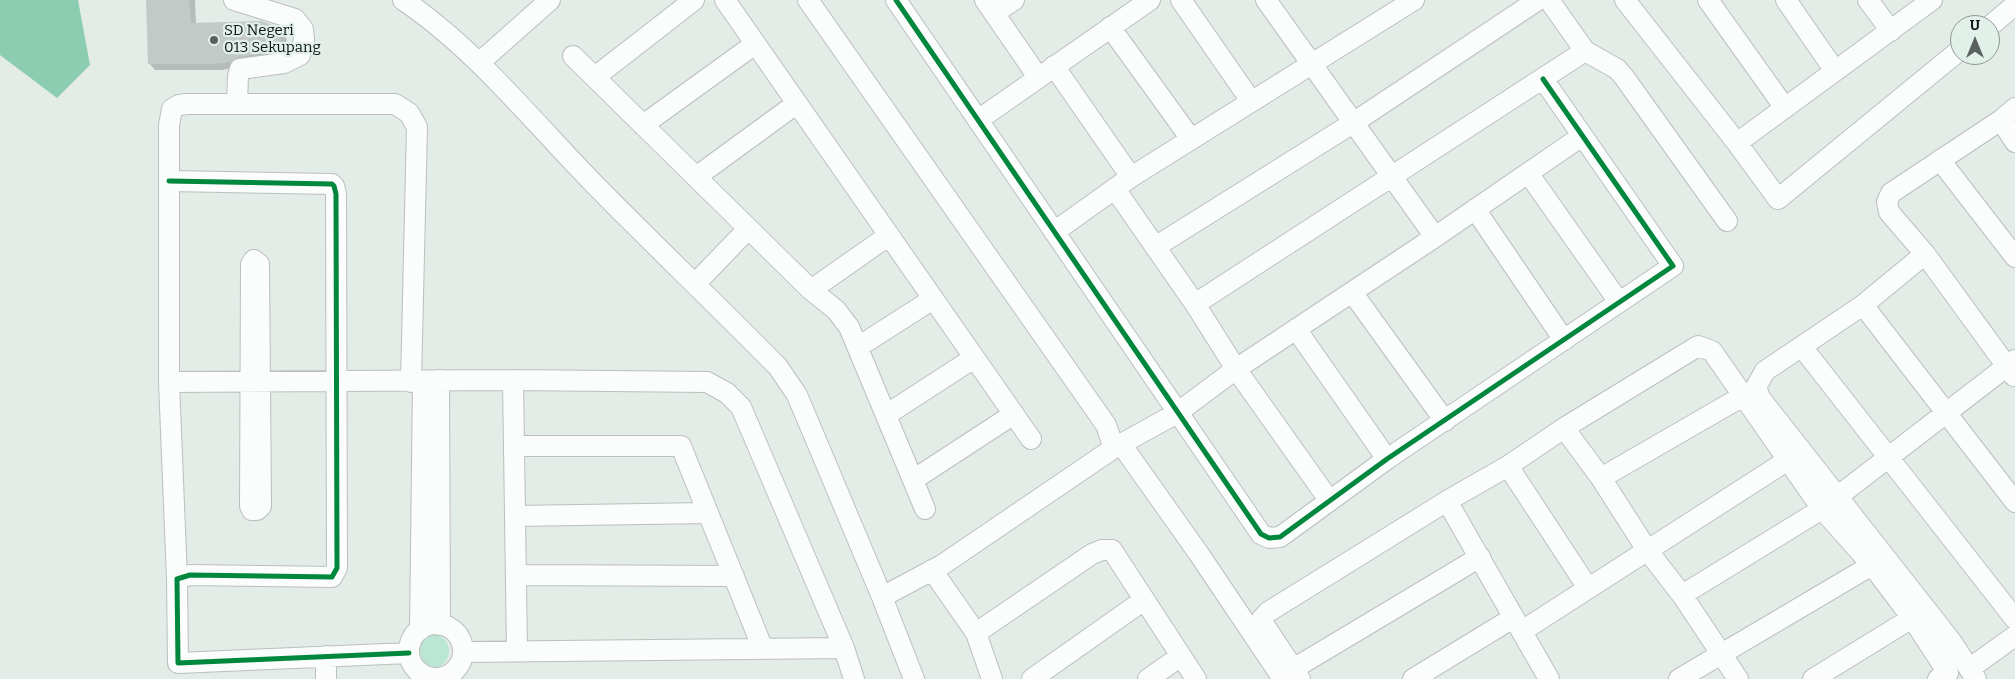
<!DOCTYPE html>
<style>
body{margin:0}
#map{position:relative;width:2015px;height:679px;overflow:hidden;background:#e4ece8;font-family:Bitter,serif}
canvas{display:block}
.north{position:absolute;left:1950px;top:15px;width:50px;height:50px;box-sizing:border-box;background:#e1f0e8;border:1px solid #8d9893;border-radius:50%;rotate:0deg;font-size:14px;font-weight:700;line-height:20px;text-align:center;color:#101513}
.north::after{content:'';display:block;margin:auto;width:18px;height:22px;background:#5a605e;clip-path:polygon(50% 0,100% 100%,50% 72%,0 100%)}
</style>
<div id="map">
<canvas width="2015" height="679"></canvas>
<div class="north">U</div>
</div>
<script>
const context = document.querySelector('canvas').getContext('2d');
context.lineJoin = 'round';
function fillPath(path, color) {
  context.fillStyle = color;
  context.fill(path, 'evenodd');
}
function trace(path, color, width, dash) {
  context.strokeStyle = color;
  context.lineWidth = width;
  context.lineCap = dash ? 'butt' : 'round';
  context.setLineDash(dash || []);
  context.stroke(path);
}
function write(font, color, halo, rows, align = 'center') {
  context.font = font + ' Bitter,serif';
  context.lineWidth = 4.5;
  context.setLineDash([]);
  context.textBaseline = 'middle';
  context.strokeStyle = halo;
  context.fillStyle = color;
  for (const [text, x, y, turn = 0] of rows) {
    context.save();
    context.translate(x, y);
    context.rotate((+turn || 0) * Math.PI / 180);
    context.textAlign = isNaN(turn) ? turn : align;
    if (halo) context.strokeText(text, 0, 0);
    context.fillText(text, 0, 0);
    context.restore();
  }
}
const green = new Path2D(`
 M415 651a17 17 0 1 1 34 0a17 17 0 1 1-34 0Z`);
const water = new Path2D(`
 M0,0H78L90,65L57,98L0,55Z`);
const shadow = new Path2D(`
 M147,0H195L196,25L279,28L286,35L288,57L222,70H155L149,63Z`);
const building = new Path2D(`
 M146,0H189L191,23L261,21L280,27L281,51L238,57L231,62L214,64H148Z`);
const minor = new Path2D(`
 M234,0L295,19L303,29L304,40L300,55L284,63L240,69L238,76L237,104
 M403,0C476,49 534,123 596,186C656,247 718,306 778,367L797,395L882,597L914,679
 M725,0L1031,439
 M808,0L1106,425L1114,448L942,565L882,597
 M896,0L1261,534L1269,538L1280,537L1387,459L1673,266L1543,79
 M985,0L1038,77
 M1181,0L1251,101
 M1266,0L1435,237
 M1549,0L1585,51L1617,69L1624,77L1727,221
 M1625,0L1737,143L1778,199L1960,50
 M1708,0L1785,108
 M1786,0L1835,71
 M1868,0L1891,31
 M994,13L1014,0
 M1990,26L2015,5
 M1110,27L1191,139
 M573,56L811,290L836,310L849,327L925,509
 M479,63L550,0
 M1054,66L1131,177
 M595,77L694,0
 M978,120L1150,0
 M2001,120L2015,142
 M643,125L755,44
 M1737,143L1932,0
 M1940,160L2015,257
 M1528,173L1619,302
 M696,177L796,104
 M169,181L332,184L334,186L336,194L337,568L332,577L190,575L177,579L178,663L409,653
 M1115,189L1195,304L1236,369L1329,500
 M1475,209L1564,340
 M1054,232L1131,177L1414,0
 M1155,247L1353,123L1538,0
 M1925,254L2014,376
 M254,260L259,264L261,506L257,510H252L250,506L251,264Z
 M695,284L748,229
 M811,290L888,236
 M1352,292L1445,421
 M1195,304L1585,51
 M1863,305L2015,502
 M1296,329L1387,459
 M858,347L933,299
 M1802,347L2015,619
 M439,380L440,625
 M513,380L517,652
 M169,382L513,380L707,382L727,393L741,407L844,648L854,679
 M886,415L974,358
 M1564,428L1601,478L1647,550L1682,595L1738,679
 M1121,444L1199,554L1283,679
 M514,446H681L763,649
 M1114,448L1177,413L1236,369L1435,237L1582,136
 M1508,466L1588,588
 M1601,478L1743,396
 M913,480L1014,414
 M1837,497L2015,360
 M1447,501L1549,679
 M515,516L708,513
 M932,570L976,633L992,679
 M516,575L734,576
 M177,579L169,382V125L172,109L179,105L187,104H395L409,113L417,127L411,382
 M1682,595L1822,509
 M409 651a27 27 0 1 1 54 0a27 27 0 1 1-54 0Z
 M420,630L423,382
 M1522,631L1788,460
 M976,633L1092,554L1102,550H1112L1196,679
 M464,652L844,648
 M326,656V679
 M1293,669L1480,557
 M1969,669L2015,636
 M1032,679L1144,600
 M1148,679L1181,656
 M1300,679L1261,620L1268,612L1447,501L1508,466L1564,428L1698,346L1712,351L1822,509L1872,565L1912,618L1948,673L1938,679
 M1413,679L1513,618
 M1679,679L1872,565
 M1813,679L1912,618
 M1976,679L1951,641L1760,398L1756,387L1765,371L1863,305L1925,254L1889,212L1887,202L1891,193L2001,120L2015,108`);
const cycleway = new Path2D(`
 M896,0L1261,534L1269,538L1280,537L1387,459L1673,266L1543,79
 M169,181L332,184L334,186L336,194L337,568L332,577L190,575L177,579L178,663L409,653`);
const markers = [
 [214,40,5,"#5a605e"]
];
const poiNames = [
 ["SD Negeri",224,31],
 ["013 Sekupang",224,48]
];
fillPath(green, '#bbe6d3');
fillPath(water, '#8cccb1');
fillPath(shadow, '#0003');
fillPath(building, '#c3c9c6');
trace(minor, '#bac0bd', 22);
trace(minor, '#fbfcfc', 20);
trace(cycleway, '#00873e', 5);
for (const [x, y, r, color] of markers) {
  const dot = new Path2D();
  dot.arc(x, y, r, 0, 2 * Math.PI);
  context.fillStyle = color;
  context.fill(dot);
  trace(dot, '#e1f0e8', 2);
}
write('15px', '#101513', '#e1f0e8', poiNames, 'left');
</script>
